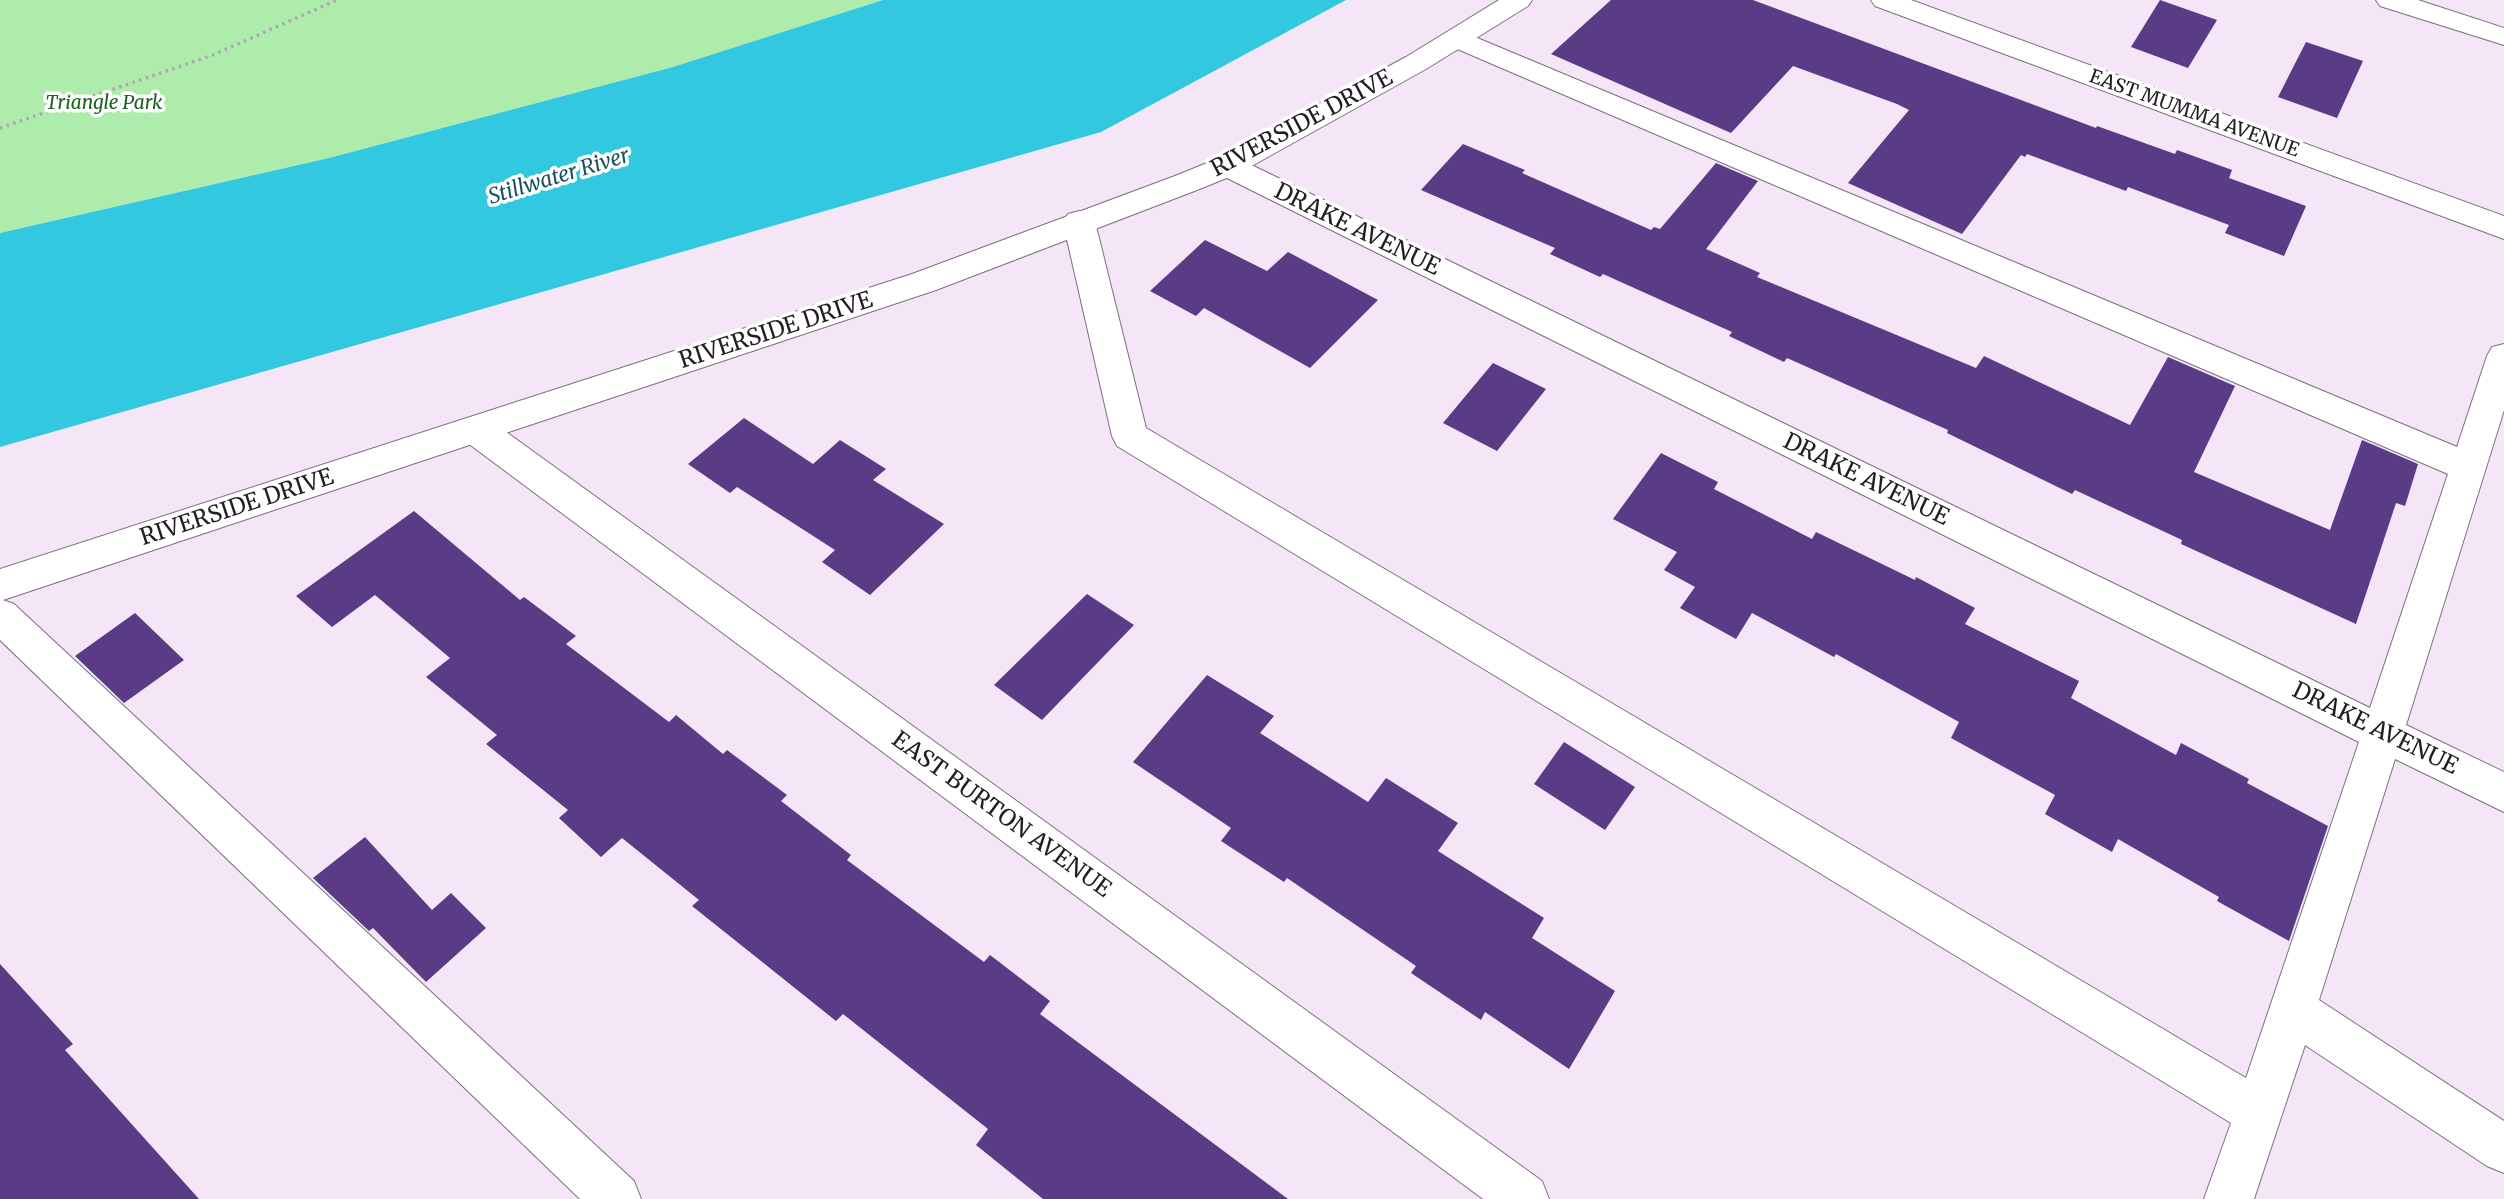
<!DOCTYPE html>
<style>
body{margin:0}
canvas{display:block;background:#f4e5f7}
</style>
<canvas width="2504" height="1199"></canvas>
<script>
const context = document.querySelector('canvas').getContext('2d');
context.lineJoin = 'round';
function fillPath(path, color) {
  context.fillStyle = color;
  context.fill(path, 'evenodd');
}
function trace(path, color, width, dash) {
  context.strokeStyle = color;
  context.lineWidth = width;
  context.lineCap = dash ? 'butt' : 'round';
  context.setLineDash(dash || []);
  context.stroke(path);
}
function write(font, color, halo, rows, align = 'center') {
  context.font = font + ' Merriweather,serif';
  context.lineWidth = 7;
  context.setLineDash([]);
  context.textBaseline = 'middle';
  context.strokeStyle = halo;
  context.fillStyle = color;
  for (const [text, x, y, turn = 0] of rows) {
    context.save();
    context.translate(x, y);
    context.rotate((+turn || 0) * Math.PI / 180);
    context.textAlign = isNaN(turn) ? turn : align;
    if (halo) context.strokeText(text, 0, 0);
    context.fillText(text, 0, 0);
    context.restore();
  }
}
const green = new Path2D(`
 M0,0H883L673,67L329,158L0,233Z`);
const water = new Path2D(`
 M883,0H1346L1101,132L0,447V233L329,158L673,67Z`);
const building = new Path2D(`
 M1611,0H1753L2096,128L2097,126L2175,154L2177,150L2232,170L2229,178L2306,206L2284,256L2225,233L2229,225L2128,187L2126,191L2027,154L2025,157L2021,155L1962,234L1848,183L1909,110L1897,104L1793,66L1731,133L1551,54Z
 M2160,0L2217,20L2188,68L2131,47Z
 M2306,42L2363,61L2337,118L2278,97Z
 M1463,144L1525,170L1522,173L1651,230L1654,227L1660,229L1716,163L1758,181L1706,249L1760,273L1757,277L1976,368L1984,356L2130,425L2168,357L2235,386L2194,472L2330,530L2362,440L2418,464L2405,506L2396,503L2356,624L2181,544L2182,540L2075,490L2072,494L1947,433L1948,430L1787,358L1784,362L1729,336L1732,332L1603,274L1600,277L1550,254L1555,248L1421,190Z
 M1205,240L1267,271L1288,252L1378,300L1310,368L1204,308L1196,316L1150,291Z
 M1493,363L1546,389L1497,451L1443,423Z
 M744,418L813,464L840,440L886,469L873,480L944,524L870,595L822,562L835,550L737,487L730,493L688,464Z
 M1661,453L1718,482L1714,489L1812,539L1816,532L1915,580L1916,577L1975,608L1965,624L2079,681L2071,698L2176,755L2181,743L2249,779L2247,783L2328,826L2289,941L2217,901L2219,897L2118,839L2112,852L2045,814L2055,795L1951,738L1959,722L1836,654L1834,657L1752,613L1736,639L1680,608L1695,587L1664,570L1677,552L1613,519Z
 M414,511L520,600L524,597L576,636L566,644L669,722L676,715L723,754L727,750L787,795L781,801L851,855L847,860L984,962L990,955L1050,1001L1040,1014L1288,1199H1043L976,1145L988,1129L843,1014L836,1021L756,957L692,906L699,900L622,838L601,857L559,818L568,810L486,744L497,735L426,677L450,658L375,595L332,627L296,596Z
 M1087,594L1134,625L1042,720L994,685Z
 M135,613L184,660L124,703L75,656Z
 M1207,675L1274,716L1260,733L1368,802L1386,778L1458,823L1438,851L1544,918L1532,938L1615,991L1569,1069L1485,1012L1481,1020L1411,973L1416,966L1287,878L1284,882L1221,841L1231,828L1133,762Z
 M1564,742L1635,787L1605,830L1534,784Z
 M365,837L432,910L451,893L486,928L426,982L373,928L369,931L313,878Z
 M0,964L73,1044L65,1050L199,1199H0Z`);
const path = new Path2D(`
 M0,128L213,55L337,0`);
const minor = new Path2D(`
 M1871,0H1911L2504,216V239L1875,6Z
 M2376,0H2418L2504,28V45L2380,6Z
 M1458,30L2457,447L2487,356L2492,347L2504,344V410L2406,725L2504,772V812L2395,759L2319,1000L2504,1121V1173L2487,1166L2305,1045L2254,1199H2204L2231,1123L1117,446L1112,436L1063,222L1068,214L1079,211L1090,214L1095,222L1146,428L2246,1078L2359,742L1217,173L1213,166L1217,159L1228,156L1239,159L2370,708L2448,474L1448,45L1444,39L1448,33Z
 M478,418L491,421L1542,1181L1549,1199H1483L465,441L460,431L465,421Z
 M0,599L14,604L634,1181L641,1199H580L0,640Z`);
const major = new Path2D(`
 M1499,0H1532L1528,6L1426,69L1239,173L1197,190L936,290L0,601V569L912,274L1175,176L1217,159L1406,57Z`);
const farParknames = [
 ["Triangle Park",104,104]
];
const farStreetnames = [
 ["EAST MUMMA AVENUE",2194,114,20]
];
const farWaternames = [
 ["Stillwater River",559,177,-17]
];
const streetNames = [
 ["RIVERSIDE DRIVE",1302,124,-28],
 ["DRAKE AVENUE",1357,230,26],
 ["RIVERSIDE DRIVE",776,331,-18],
 ["DRAKE AVENUE",1866,480,26],
 ["RIVERSIDE DRIVE",237,508,-18],
 ["DRAKE AVENUE",2375,729,26],
 ["EAST BURTON AVENUE",1001,815,36]
];
fillPath(green, '#aeecac');
fillPath(water, '#32c8df');
fillPath(building, '#5a3b86');
trace(minor, '#7d6f7f', 2);
trace(major, '#7d6f7f', 2);
trace(path, '#afa4b2', 3.5, [2.5, 4.5]);
fillPath(minor, '#fff');
fillPath(major, '#fff');
write('italic 19px', '#1a611e', '#fff', farParknames);
write('19px', '#221d23', '#fff', farStreetnames);
write('italic 21px', '#18535d', '#fff', farWaternames);
write('23px', '#221d23', '#fff', streetNames);
</script>
